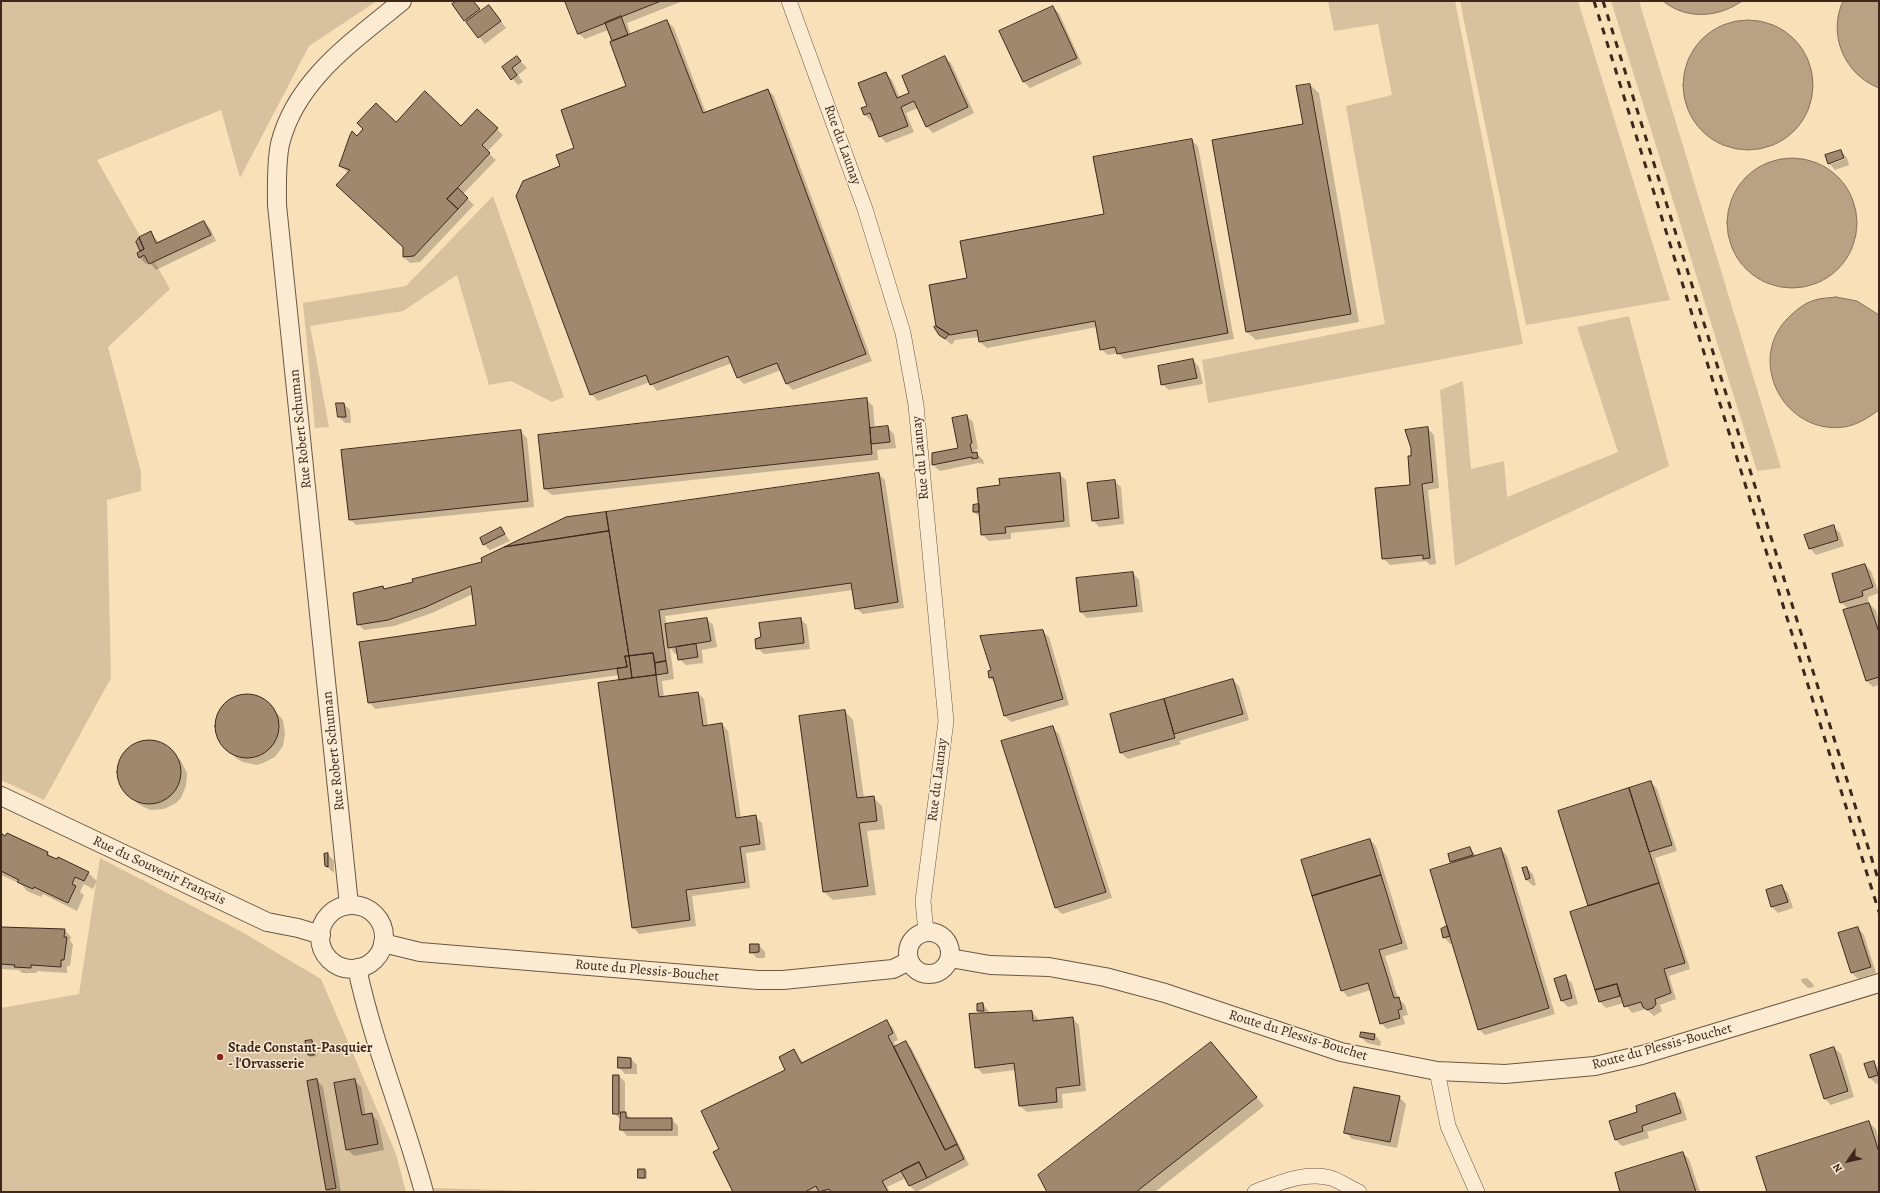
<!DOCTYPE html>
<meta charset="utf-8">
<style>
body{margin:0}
#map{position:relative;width:1880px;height:1193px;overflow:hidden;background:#f8e0b9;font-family:Alegreya,serif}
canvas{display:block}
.frame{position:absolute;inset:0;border:2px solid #3e281d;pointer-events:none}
.north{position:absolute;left:1828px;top:1141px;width:40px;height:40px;-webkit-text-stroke:3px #faebd2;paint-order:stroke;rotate:236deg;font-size:11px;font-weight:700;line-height:16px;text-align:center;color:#3e281d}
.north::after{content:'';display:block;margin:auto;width:14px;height:18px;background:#3e281d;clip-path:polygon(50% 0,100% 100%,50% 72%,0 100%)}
</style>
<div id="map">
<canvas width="1880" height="1193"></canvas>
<div class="frame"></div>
<div class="north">N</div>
</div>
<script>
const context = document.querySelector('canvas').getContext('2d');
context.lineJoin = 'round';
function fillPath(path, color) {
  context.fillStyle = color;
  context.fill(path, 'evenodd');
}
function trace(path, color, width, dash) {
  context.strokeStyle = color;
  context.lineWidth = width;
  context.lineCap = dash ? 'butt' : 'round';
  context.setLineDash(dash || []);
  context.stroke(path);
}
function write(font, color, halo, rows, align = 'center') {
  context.font = font + ' Alegreya,serif';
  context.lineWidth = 3;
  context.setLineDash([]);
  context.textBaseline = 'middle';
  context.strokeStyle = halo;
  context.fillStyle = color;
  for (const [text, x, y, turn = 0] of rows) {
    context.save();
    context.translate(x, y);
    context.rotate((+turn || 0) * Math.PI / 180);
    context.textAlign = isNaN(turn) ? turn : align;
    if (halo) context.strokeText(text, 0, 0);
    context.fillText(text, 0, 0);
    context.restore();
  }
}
const green = new Path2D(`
 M1,1H377L309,46L240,178L221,110L97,160L170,289L108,347L141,472V491L107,500L111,678L44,800L1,780Z
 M1328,1H1455L1523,344L1208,403L1202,360L1385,324L1346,106L1392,95L1378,24L1334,31Z
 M1460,1H1578L1670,300L1526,325Z
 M1611,1H1639L1781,468L1757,471Z
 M493,196L564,397L552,402L511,381L489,385L457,275L403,311L310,326L329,427L315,428L303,303L406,286Z
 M1629,316L1669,466L1455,566L1440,390L1463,381L1471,469L1504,461L1507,497L1618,452L1577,327Z
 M100,858L242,932L321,979L396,1154L406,1192H1V1008L79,994Z
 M432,1188L573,1192H434Z`);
const water = new Path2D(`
 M1663,1H1742C1718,18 1686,20 1663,1Z
 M1843,1H1879V88C1845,75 1827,35 1843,1Z
 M1683 85a65 65 0 1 1 130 0a65 65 0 1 1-130 0Z
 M1727 223a65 65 0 1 1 130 0a65 65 0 1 1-130 0Z
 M1836,297L1857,301L1879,315V410C1868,418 1857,425 1844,427C1785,435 1746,362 1787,319C1795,311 1804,303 1815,300C1821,298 1829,298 1836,297Z`);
const shadow = new Path2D(`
 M458,1H474L482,12L495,13L506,28L485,44L465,20Z
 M566,1H683L627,23L631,35L667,21L674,28L706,113L768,90L774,96L872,361L793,390L787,384L781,370L744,384L737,377L732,363L657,391L650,382L598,401L591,394L561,167L628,87L608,30L585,39L578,33Z
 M1052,7L1059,13L1082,64L1030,88L1024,82Z
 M517,57L527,68L518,75L523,82L518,85L503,68Z
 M944,57L951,63L974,113L933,133L926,126L918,108L906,113L914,132L886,143L880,136L874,120L871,121L865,115L863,108L868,107L886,74L892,80L900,98L911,93Z
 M1310,85L1319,93L1359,322L1256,340L1247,332L1304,125Z
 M477,110L503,135L487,152L496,160L463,194L474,205L420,262L410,263L404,257V247L349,173L340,166L357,138L396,123L461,127Z
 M1191,140L1198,146L1234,339L1124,359L1118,353L1108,355L1101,349L1097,327L987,348L980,342L979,337L955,340L952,345L939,334L969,279L1105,215Z
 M1841,151L1847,158L1849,165L1835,170L1829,163ZM1844,157L1845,159L1831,164V162Z
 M204,222L210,228L216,241L156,270L149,262L146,264L140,258L138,253L142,252L137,242L139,239L142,242L151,232L159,243Z
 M1193,360L1199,367L1203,384L1169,390L1162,384Z
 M867,400L873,406L875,429L888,428L894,434L896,448L877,450L878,460L552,495L545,489L539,436Z
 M344,404L350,410L351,423H345L339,417Z
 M967,416L973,422L978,449L975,450L976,453L983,460L984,464L978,463L940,471L933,465L960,449Z
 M1427,428L1434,435L1439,488L1428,490L1436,564L1430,565L1426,561L1390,565L1383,558L1411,486L1412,448Z
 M520,431L527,438L534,507L356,525L350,519Z
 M879,474L885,480L904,608L863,614L856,608L853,590L665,616L666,624L707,619L713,625L717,647L702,650L703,663L686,665L679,659L678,653L675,654L670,648L674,679L662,681L664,698L698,693L704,699L708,726L722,724L728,731L741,818L755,816L762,823L766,850L746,853L750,888L692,896L696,926L639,934L633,927L619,675L375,709L369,702L477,626L473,594L432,613L394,626L364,630L358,624L383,587L385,589L414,583L484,563L566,518Z
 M1059,474L1066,480L1070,527L1011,533V539L989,541L982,534L981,518L974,512L1001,486Z
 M1114,481L1121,487L1124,524L1099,527L1093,520Z
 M1833,527L1840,533L1844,546L1816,555L1810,548Z
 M501,528L510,541L490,550L483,544Z
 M1865,565L1871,571L1879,593L1868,597V603L1876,610L1879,621V685L1873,687L1867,681L1849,610L1841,602Z
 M1133,573L1139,580L1143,612L1087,618L1081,612L1077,579Z
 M800,619L807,625L810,649L764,654L757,648Z
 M1042,631L1049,637L1069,705L1011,722L1005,716L995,683L990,678L989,671Z
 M1233,680L1239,686L1249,720L1179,741L1181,744L1128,759L1121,753L1111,715Z
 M243,695L256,697L268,703L283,720L285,733L283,746L275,757L263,763L257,765L243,762L237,759L221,742L216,729L218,716L225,704L231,700Z
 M845,711L853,720L864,798L873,797L882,806L885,829L867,831L876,895L833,900L824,892Z
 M1052,727L1059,734L1112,898L1062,914L1056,908Z
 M152,741L165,745L181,761L187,773L186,786L181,798L176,803L164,809L150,810L138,804L122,787L120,781L118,768L120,761L127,750L139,743Z
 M1651,782L1657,789L1677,851L1655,858L1690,969L1669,976L1676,999L1660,1005L1662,1011L1654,1016L1646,1009L1632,1013L1624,1003L1606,1008L1600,1002L1571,912L1589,907L1559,812Z
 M1,835L48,853L52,858L88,873L97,881L93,889L84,884L80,892L84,895L77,911L43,894L41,897L27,891L21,884L1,875Z
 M1370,840L1376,846L1408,949L1385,956L1398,998L1405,1005L1408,1015L1403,1016L1405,1024L1387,1029L1381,1023L1371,990L1348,997L1342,990Z
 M1470,848L1477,857L1501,849L1507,856L1555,1014L1485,1035L1479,1029L1453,943L1450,944L1444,937L1448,927L1454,864L1449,855Z
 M328,854L334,861V873L326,866Z
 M1526,868L1533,874L1536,885L1533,886L1527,880Z
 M1782,887L1788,893L1793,908L1778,913L1772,907L1767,891Z
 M1,928L65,930L71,937L70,941L73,944L70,966H67V973L37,971V973H22L19,970L1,969Z
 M1858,928L1864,935L1876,973L1858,979L1852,973Z
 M759,945L765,952V958H757L751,952Z
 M1565,976L1572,983L1578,1004L1568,1007L1562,1001L1555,979Z
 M1807,978L1813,984L1814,987L1808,988L1802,982L1801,979Z
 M982,1004L989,1011V1014L1032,1012L1038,1019V1021L1072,1018L1079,1025L1086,1091L1062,1094L1063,1108L1027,1112L1020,1106L1016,1070L983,1074L976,1067L982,1015L978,1010Z
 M886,1022L893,1028L898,1040L894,1042L896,1047L906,1043L912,1049L969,1165L916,1192L910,1186L906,1178L887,1187L890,1192H734L721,1150L787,1070L794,1051L803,1062Z
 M1362,1033L1375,1035L1381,1042L1380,1046L1367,1043L1361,1037Z
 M312,1041L316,1056L310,1057L309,1055Z
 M1211,1043L1264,1106L1155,1192H1048Z
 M1834,1048L1841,1054L1854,1097L1831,1105L1824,1098Z
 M631,1059L637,1065V1074H625L619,1067Z
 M1873,1062L1879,1068V1083L1876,1084L1869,1077Z
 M619,1076L625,1082V1113L632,1119H671L678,1126V1136H627L621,1129V1120L614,1113Z
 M317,1080L323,1087L341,1192H329L327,1190Z
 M355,1081L361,1087L366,1116L372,1115L378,1121L384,1150L354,1156L347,1149Z
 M1675,1094L1681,1101L1687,1120L1647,1132L1649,1138L1622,1146L1616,1140L1639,1113Z
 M1399,1097L1406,1104L1397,1148L1352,1139L1345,1132Z
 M1869,1123L1876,1129L1879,1140V1192H1768Z
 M1683,1153L1689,1159L1700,1192H1622Z
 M645,1170L647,1171V1179H641L639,1178Z`);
const building = new Path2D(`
 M457,1H473L480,9L464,21L452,4Z
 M565,1H661L578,34Z
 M489,5L501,21L478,38L466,22Z
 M1053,6L1077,58L1023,82L999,31Z
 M621,16L628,35L612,41L605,23Z
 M667,20L703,113L768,89L866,354L786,384L777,363L737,378L728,356L650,385L646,375L590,395L516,196L523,181L560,166L556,155L574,148L561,110L626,86L610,42Z
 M517,56L521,61L512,68L517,75L511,80L502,67Z
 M945,56L968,107L926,127L914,101L901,107L908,126L879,137L870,113L864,115L861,108L867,106L858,83L886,72L897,98L909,93L902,76Z
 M1310,84L1351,314L1246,332L1212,140L1303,124L1296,86Z
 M425,91L461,126L477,109L498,128L482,145L490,153L447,199L458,209L414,256L403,257V247L336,185L350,170L339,166L350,135L352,131L357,136L363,129L357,123L376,103L396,122Z
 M1192,139L1228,333L1117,354L1115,347L1100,350L1095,321L979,342L977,330L950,335L936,326L929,285L967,278L960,241L1104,214L1093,157Z
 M1841,150L1844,158L1828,164L1825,155Z
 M458,188L468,198L458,209L447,199Z
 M204,221L211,235L149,264L144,255L139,258L137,253L144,249L139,237L151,231L156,243Z
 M139,238L144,249L140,251L136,242Z
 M936,326L949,334L945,339L939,335L934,327Z
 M1193,359L1197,378L1161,385L1158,366Z
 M867,398L872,454L544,489L538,435Z
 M336,403H344L346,417H338Z
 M967,415L972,443L970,444L972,453L977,452L978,458L972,459V457L932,465V453L958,448L952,418Z
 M888,426L890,442L871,444L870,428Z
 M1428,427L1433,482L1422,484L1430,558L1423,559V555L1382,559L1375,488L1410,485L1408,456H1411V448L1405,430Z
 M521,430L528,501L349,520L341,450Z
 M879,473L898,602L855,609L851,583L659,610L666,661L655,663L653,653L629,656L606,512Z
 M1060,473L1064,521L1005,527L1006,533L981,535L977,488L1000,485L999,479Z
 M1115,480L1119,518L1092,521L1087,483Z
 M979,504V512H973V505Z
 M606,512L609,531L504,547L566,517Z
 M1834,525L1838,540L1809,549L1804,535Z
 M501,527L505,534L483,545L480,538Z
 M609,531L629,656H625L627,667L368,703L359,642L476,625L471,586L426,607L388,620L357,625L353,593L383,586L384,589L413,582L412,579L482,562L481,558L504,547Z
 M1865,564L1873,587L1862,591L1863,596L1840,603L1832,574Z
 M1133,572L1137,606L1080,612L1076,578Z
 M1869,603L1879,632V677L1866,681L1843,610Z
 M707,618L711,641L668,648L665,624Z
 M801,618L804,643L756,649L755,639L761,637L759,623Z
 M1043,630L1063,699L1004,716L993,677L989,678L988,671L991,670L980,636Z
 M696,644L698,657L678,660L676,647Z
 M653,653L656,675L632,678L629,656Z
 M625,656H629L632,678L619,680L617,668L627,667Z
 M666,661L668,673L656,675L655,663Z
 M656,675L659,697L698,692L703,726L722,723L736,818L756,815L760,844L740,847L745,882L686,890L690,920L632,928L598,683Z
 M1233,679L1243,714L1174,734L1164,699Z
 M215 726a32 32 0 1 1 64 0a32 32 0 1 1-64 0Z
 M1164,699L1175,738L1120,753L1110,714Z
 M845,710L857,798L874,796L877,821L859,823L868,886L823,892L799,716Z
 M1053,726L1106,892L1055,908L1001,741Z
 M117 772a32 32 0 1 1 64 0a32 32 0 1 1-64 0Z
 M1651,781L1672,845L1649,852L1629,788Z
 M1629,788L1659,883L1588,906L1558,811Z
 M1,833L5,836L7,833L48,852L47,855L57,859L58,857L89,872L84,881L75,877L72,884L76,886L68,903L34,887L33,889L17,882L19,880L1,871Z
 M1370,839L1381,875L1312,896L1301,860Z
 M1470,847L1473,855L1450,862L1448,854Z
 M1501,848L1549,1008L1478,1030L1430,870Z
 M328,853V867L325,866L324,854Z
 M1527,867L1530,878L1526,880L1522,868Z
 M1381,875L1402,943L1379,950L1394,998L1399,997L1402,1009L1398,1010L1400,1018L1380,1024L1368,983L1341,991L1312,896Z
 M1659,883L1685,963L1664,969L1671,993L1655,999L1656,1004L1653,1008L1647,1010L1643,1007L1641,1002L1624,1007L1617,984L1595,990L1570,912Z
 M1782,885L1788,902L1771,907L1766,890Z
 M1447,926L1450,936L1443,938L1441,929Z
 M1,927L65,929L64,937H67L64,960H61V967L31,965V968L14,967L15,965L1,964Z
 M1858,927L1871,967L1851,973L1838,933Z
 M750,944H759V952L750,953Z
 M1566,975L1572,998L1561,1001L1554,979Z
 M1617,984L1620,996L1599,1002L1595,990Z
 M983,1003L984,1011H977V1004Z
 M1032,1011L1033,1021L1073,1017L1080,1085L1056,1088L1057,1102L1019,1106L1014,1063L975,1068L969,1014Z
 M887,1020L893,1033L888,1036L945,1150L957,1144L964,1159L927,1178L919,1162L882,1181L888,1192H831L829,1189L819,1192L816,1186L805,1192H733L713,1152L719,1149L701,1111L785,1070L779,1057L794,1049L801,1063Z
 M1361,1032L1375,1034L1374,1040L1360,1037Z
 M312,1040L314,1055H308L305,1041Z
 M906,1041L957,1144L945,1150L894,1047Z
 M1211,1042L1257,1097L1136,1192H1047L1038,1175Z
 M1834,1047L1848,1091L1824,1099L1810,1055Z
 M618,1057L631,1058V1068H618Z
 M1874,1061L1878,1075L1869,1078L1864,1064Z
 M613,1075H619V1114H613Z
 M317,1079L336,1188L326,1190L307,1081Z
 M355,1079L362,1115L372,1113L378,1144L346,1150L334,1083Z
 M1354,1087L1400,1096L1390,1142L1344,1133Z
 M1675,1093L1681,1113L1642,1126L1643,1131L1615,1140L1609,1121L1637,1112L1636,1106Z
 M621,1112H626V1118H672V1130H620Z
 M1869,1121L1879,1152V1192H1767L1756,1157Z
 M1683,1152L1696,1192H1620L1615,1173Z
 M919,1162L927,1178L909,1186L901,1171Z
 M638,1169H645V1178H638Z`);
const minor = new Path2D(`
 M789,1L865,209L903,333L916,405L946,721L923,901L926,932
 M1437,1071L1448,1126L1477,1192
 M1255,1192C1279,1183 1305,1171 1331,1178C1340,1181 1350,1188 1359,1192`);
const tertiary = new Path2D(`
 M1,796L267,922L298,928L321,935
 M349,905L277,205C277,185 276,164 280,144C296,79 354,41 402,1
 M320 937a32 32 0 1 1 64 0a32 32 0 1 1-64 0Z
 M908 953a21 21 0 1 1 42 0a21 21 0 1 1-42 0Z
 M383,943L420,952L758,980H783L893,969L909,961
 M950,958L990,965L1049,967L1105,977L1165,993L1341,1052L1437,1071L1505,1074L1595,1066L1642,1055L1879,983
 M357,968C373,1044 404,1117 424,1192`);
const rail = new Path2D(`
 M1594,1L1879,912
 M1603,1L1879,882`);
const markers = [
 [220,1057,4,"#8f2418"]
];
const streetNames = [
 ["Rue du Launay",842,145,70],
 ["Rue Robert Schuman",301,429,-96],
 ["Rue du Launay",921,458,-95],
 ["Rue Robert Schuman",334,751,-96],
 ["Rue du Launay",938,780,-83],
 ["Rue du Souvenir Français",159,871,25],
 ["Route du Plessis-Bouchet",647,971,5],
 ["Route du Plessis-Bouchet",1298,1036,17],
 ["Route du Plessis-Bouchet",1662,1047,-15]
];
const poiNames = [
 ["Stade Constant-Pasquier",228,1049],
 ["- l'Orvasserie",228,1065]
];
fillPath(green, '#d8c19e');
fillPath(water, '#b9a184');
trace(water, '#88715b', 1);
fillPath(shadow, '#0003');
fillPath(building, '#9f886e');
trace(building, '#3e281d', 1);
trace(minor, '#6c5644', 16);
trace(tertiary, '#6c5644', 20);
trace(minor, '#faebd2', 15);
trace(tertiary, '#faebd2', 18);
trace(rail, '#3e281d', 3, [7, 7]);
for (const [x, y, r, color] of markers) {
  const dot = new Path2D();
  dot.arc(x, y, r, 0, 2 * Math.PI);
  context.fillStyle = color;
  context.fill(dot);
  trace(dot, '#faebd2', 1.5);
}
write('14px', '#3e281d', '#faebd2', streetNames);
write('bold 14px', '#3e281d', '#faebd2', poiNames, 'left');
</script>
